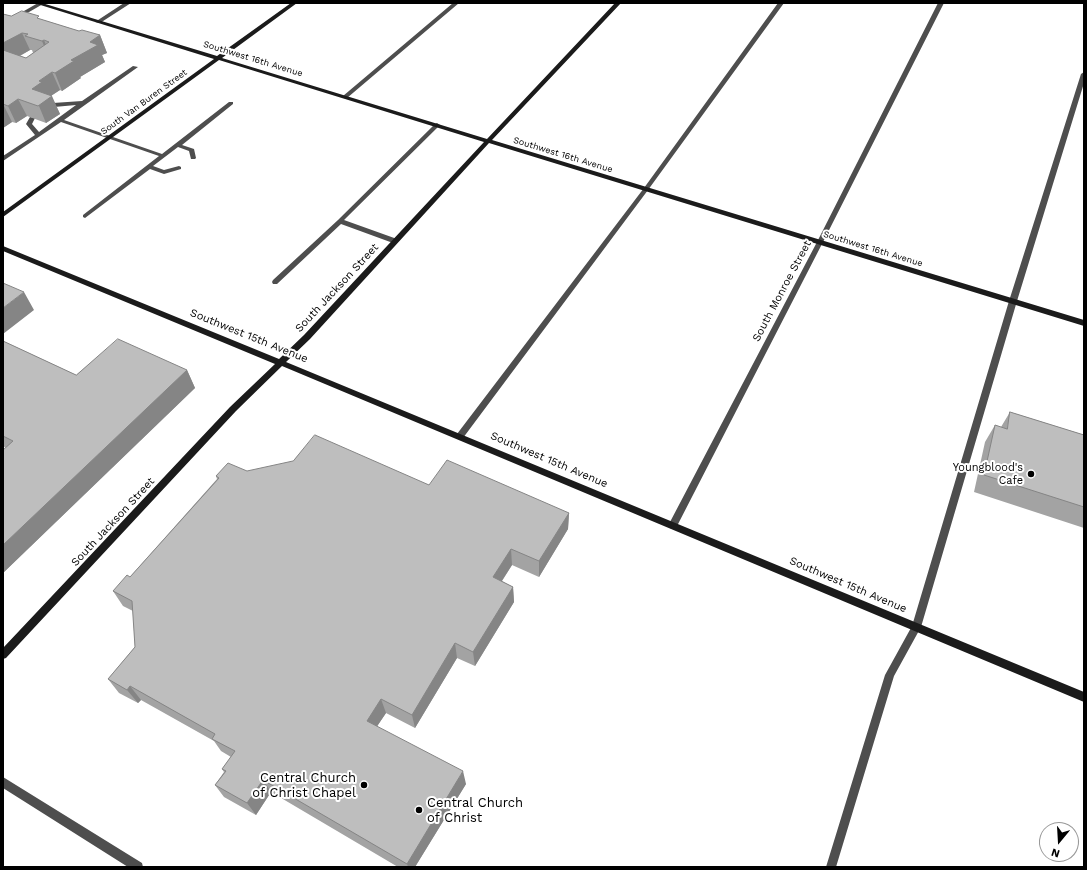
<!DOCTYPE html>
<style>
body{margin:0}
#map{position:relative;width:1087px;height:870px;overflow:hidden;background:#fff;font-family:"Work Sans",sans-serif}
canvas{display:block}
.frame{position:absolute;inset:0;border:4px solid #000;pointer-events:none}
.north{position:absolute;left:1039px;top:822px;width:40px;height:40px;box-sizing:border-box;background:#fff;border:1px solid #999;border-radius:50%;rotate:198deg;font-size:11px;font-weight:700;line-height:16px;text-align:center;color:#000}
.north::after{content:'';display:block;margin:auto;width:14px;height:18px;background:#000;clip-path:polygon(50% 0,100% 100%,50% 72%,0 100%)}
</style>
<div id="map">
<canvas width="1087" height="870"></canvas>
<div class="frame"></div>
<div class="north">N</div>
</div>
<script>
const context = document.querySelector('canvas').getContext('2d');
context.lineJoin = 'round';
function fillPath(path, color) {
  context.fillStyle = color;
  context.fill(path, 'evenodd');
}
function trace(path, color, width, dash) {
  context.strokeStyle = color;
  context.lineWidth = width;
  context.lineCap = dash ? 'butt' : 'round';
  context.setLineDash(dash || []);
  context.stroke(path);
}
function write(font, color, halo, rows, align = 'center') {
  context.font = font + ' "Work Sans",sans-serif';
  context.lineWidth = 4;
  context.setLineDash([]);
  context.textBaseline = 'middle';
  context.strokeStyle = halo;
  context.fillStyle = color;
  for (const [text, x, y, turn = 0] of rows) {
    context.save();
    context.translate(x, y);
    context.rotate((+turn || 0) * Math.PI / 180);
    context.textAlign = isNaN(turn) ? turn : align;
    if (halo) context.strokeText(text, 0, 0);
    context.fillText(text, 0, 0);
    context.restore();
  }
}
const lane = new Path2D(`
 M38,3L43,4L3,27V23Z
 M124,3H131L100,23L95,22Z
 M453,3H459L347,98H343V96Z
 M778,3H784L648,190L463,438H457L456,436L457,434L644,188Z
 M133,66L138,67L64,120L162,154L229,102H233V104L182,145L194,149L196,158L195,159H191L189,151L178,147L153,166L164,170L179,166L181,167V169L164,174L150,169L85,218L83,217V215L159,156L61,122L3,161V156L35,135L26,124L30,117L35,118L32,124L39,132L76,105L54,107L47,110L44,108L53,103L82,101Z
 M1084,72V83L1017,301L921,627L894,676L836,867H826L885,675L912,626L1009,301L1081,74Z
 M437,123L440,125L439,126L344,220L397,239V243H393L341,224L277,284H273L272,282L273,280L338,220L435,124Z`);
const street = new Path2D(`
 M938,3H944L823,242L676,528L673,529L670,528L669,525L670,522L817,242Z
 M3,777L142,863L143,867H128L3,788Z`);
const secondary = new Path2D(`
 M34,3H42L217,56L291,3H297L222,58L487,139L615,3H621L492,140L1084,320V326L489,143L310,339L286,362L1084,692V702L282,366L236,411L6,658L3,659V648L230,407L275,364L3,251V246L279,359L304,335L484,142L219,60L3,217V212L214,59Z`);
const wall = new Path2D(`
 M3,14L11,16L40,19L79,31L100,35L107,53L102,55L105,62L80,77L81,78L62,91L60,90L51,96L60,114L46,123L27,116L16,123L12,122L3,128ZM30,50H32L33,53L26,58L20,56Z
 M3,341L76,375L187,370L195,388L3,573V450L6,448L3,446Z
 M1010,412L1084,435V528L974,492L985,442L995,425L1001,427Z
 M247,471L429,485L569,513L568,529L539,577L512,565L502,581L513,587L514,602L475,666L457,658L415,728L386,713L377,726L466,784L415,867H398L271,792L256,815L224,797L215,785L224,772L222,769L231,757L221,751L214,741L141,700L138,703L119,693L108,679L135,647L133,611L123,606L113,591L130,577L217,479L216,476Z`);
const shadedWall = new Path2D(`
 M22,33L30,50L3,65V43Z
 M100,35L107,53L102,55L105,62L80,77L81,78L62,91L55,73L71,60L90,42Z
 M44,40L51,57L49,58L42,41Z
 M52,72L60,90L49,97L52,96L60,114L46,123L32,89L39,81Z
 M18,99L27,116L16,123L8,106Z
 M3,104L12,122L3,128Z
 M24,292L34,310L3,334V308Z
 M187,370L195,388L3,573V545Z
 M569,513L568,529L539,577V561Z
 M511,549L512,565L494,593L493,577Z
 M513,587L514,602L475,666L473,652Z
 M455,643L457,658L415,728L412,715Z
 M130,686L141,700L138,703L127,690Z
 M381,699L386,713L372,734L367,721Z
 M463,771L466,784L415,867H408L407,864Z
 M263,780L271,792L256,815L247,803Z`);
const building = new Path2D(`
 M22,11L39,16L37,18L79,31L82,30L100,35L90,42L98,45L71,60L74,61L55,73L52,72L39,81L42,82L32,89L52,96L38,106L18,99L8,106L3,104V50L26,58L49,42L44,40L42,41L25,36L28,34L22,33L3,43V14L11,16Z
 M3,283L24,292L3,308Z
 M118,339L187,370L3,545V450L13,441L3,436V341L76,375Z
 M1010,412L1084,435V507L984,475L995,425L1007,429Z
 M315,435L429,485L447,460L569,513L539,561L511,549L493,577L513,587L473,652L455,643L412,715L381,699L367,721L463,771L407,864L263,780L247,803L215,785L226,771L222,769L235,751L212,739L215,734L130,686L127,690L108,679L135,647L132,601L113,591L127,575L130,577L219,478L216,476L228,463L247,471L293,461Z`);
const markers = [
 [1031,474,4,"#000"],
 [364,785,4,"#000"],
 [419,810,4,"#000"]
];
const farStreetnames = [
 ["Southwest 16th Avenue",253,59,17],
 ["South Van Buren Street",144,102,-36],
 ["Southwest 16th Avenue",563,155,17],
 ["Southwest 16th Avenue",873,249,17]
];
const streetNames = [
 ["South Jackson Street",337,288,-47],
 ["South Monroe Street",782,291,-62],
 ["Southwest 15th Avenue",249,336,22],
 ["Southwest 15th Avenue",549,460,23],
 ["South Jackson Street",113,522,-47],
 ["Southwest 15th Avenue",848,585,23]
];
const poiNames = [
 ["Youngblood's",1023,468],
 ["Cafe",1023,481]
];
const nearPoinames = [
 ["Central Church",356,778],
 ["of Christ Chapel",356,793],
 ["Central Church",427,803,"left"],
 ["of Christ",427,818,"left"]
];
fillPath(lane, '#4e4e4e');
fillPath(street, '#4e4e4e');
fillPath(secondary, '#1b1b1b');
fillPath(wall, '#a3a3a3');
fillPath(shadedWall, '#858585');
fillPath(building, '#bebebe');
trace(building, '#858585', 1);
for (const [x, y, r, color] of markers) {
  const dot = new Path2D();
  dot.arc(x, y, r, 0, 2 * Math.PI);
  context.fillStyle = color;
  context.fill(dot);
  trace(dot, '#fff', 1.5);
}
write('9px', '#000', '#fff', farStreetnames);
write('11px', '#000', '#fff', streetNames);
write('11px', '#000', '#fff', poiNames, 'right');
write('13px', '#000', '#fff', nearPoinames, 'right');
</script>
